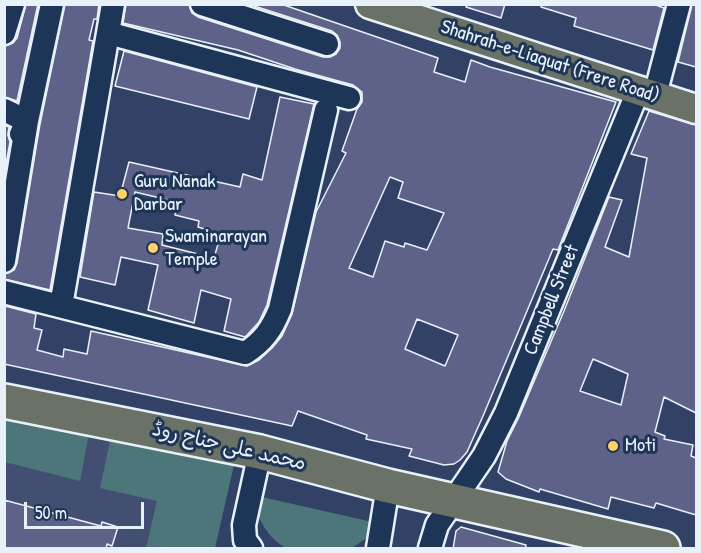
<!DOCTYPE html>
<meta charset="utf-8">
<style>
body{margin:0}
#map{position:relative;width:701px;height:553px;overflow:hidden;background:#314266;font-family:"Patrick Hand",sans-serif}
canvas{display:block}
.frame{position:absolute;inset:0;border:6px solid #e8f1f8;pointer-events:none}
.scale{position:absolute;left:24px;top:502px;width:120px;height:27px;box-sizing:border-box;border:3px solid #e8f1f8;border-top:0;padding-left:8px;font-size:18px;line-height:21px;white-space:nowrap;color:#e8f1f8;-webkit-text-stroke:4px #1d3557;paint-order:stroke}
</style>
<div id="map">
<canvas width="701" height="553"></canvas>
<div class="frame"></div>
<div class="scale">50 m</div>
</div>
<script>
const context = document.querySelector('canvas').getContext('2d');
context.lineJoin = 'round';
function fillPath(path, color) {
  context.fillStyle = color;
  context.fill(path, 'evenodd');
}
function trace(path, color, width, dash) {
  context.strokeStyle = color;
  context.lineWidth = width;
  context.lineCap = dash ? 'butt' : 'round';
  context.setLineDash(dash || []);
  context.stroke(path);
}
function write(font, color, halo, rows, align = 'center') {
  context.font = font + ' "Patrick Hand","Playpen Sans Arabic",sans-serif';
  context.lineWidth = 6;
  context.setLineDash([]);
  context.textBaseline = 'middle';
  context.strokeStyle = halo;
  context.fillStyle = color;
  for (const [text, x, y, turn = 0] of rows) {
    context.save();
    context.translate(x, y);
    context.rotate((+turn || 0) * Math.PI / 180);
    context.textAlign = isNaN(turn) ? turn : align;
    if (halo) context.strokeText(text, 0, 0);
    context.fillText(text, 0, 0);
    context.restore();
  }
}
const built = new Path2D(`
 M4,400L238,447L215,548H5Z`);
const green = new Path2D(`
 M4,401L92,418L80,481L5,462Z
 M114,422L238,447L215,548H146L157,501L100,488Z
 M253,495L377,523L371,535L352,548H286C267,538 256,517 253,495Z`);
const building = new Path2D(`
 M26,4H38L17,101L4,97V46L13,43L17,38Z
 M65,4H99L97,19H94L89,40L93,41L50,290L4,279V274L14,270L17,263L40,124Z
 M126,4H189L192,13L198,17L323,57H330L336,54L340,48V42L337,35L332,31L248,4H281L438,58L434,72L465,82L471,60L490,67L616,102L558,250L553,249L483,416L467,452L460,460L454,464L444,465L409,456L412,449L366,439L367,435L298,411L292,426L4,364L5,306L36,314L34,328L42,330L37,350L63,357L64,349L87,354L91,331L247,366L259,360L272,348L282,336L292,314L316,212L346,153L342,151L357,109L362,102V92L353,85L295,69L238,50L123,23ZM390,177L403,182L398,198L444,213L427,250L405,243L404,247L385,241L373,277L349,268ZM417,319L458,335L445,366L405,349Z
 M467,4H505L501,18L466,7Z
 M541,4H653L664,8L653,50L574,26L576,18L541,7Z
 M692,4H696V67L678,62Z
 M124,51L257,87L249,119L115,86Z
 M280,97L314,104L267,305L259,322L248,334L245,337L224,331L231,299L201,290L194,323L148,310L158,265L121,257L115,285L80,277L94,192L120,196L129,162L240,187L243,174L262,180ZM135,192L177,202L175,215L199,221L198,227L221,234L214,258L162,245L163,234L128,228Z
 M649,111L696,125V413L664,397L655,432L665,436L664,439L693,445L691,456L696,458V515L656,503L654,508L611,497L608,509L540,489L539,492L506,479L498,472L507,441L518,419L564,311L609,197L622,200L605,247L629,257L647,158L631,154ZM593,359L628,374L621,405L580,391Z
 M4,125L9,127L8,135L10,142L4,175Z
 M4,500L101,526L102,522L118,527L112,546L107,544L106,549H4Z
 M461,527L526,545L525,549H453L456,531Z`);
const minor = new Path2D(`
 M202,4L327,44
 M4,33L13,4
 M108,33L349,98
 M655,95L679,4
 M4,110L27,121L21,134
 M4,261L27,121L52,4
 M4,292L245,353C263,342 272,329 280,309L326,110
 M61,306L113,4
 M251,548L245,540L244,525L260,452
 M378,548L388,486
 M430,548L437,525L484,456L506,413L638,91`);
const major = new Path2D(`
 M370,4L696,109`);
const highway = new Path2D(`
 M4,401L260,452L388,486L663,548`);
const markers = [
 [122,194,6,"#ffd166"],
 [153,248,6,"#ffd166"],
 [613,446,6,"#ffd166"]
];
const streetNames = [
 ["Shahrah-e-Liaquat (Frere Road)",550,62,18],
 ["Campbell Street",552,300,-68],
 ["محمد علی جناح روڈ",229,447,13]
];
const poiNames = [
 ["Guru Nanak",134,182],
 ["Darbar",134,205],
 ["Swaminarayan",165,237],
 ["Temple",165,260],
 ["Moti",625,446]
];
fillPath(built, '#424f73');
fillPath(green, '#4d767b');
fillPath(building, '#5f6288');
trace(building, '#e8f1f8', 1.5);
trace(minor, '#e8f1f8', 27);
trace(major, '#e8f1f8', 33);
trace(highway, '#e8f1f8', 38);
trace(minor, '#1d3557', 22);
trace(major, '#6a7166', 28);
trace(highway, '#6a7166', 33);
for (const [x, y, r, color] of markers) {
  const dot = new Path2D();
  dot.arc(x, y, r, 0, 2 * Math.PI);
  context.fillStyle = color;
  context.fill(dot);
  trace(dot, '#1d3557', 2);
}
write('20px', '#e8f1f8', '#1d3557', streetNames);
write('20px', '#e8f1f8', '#1d3557', poiNames, 'left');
</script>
